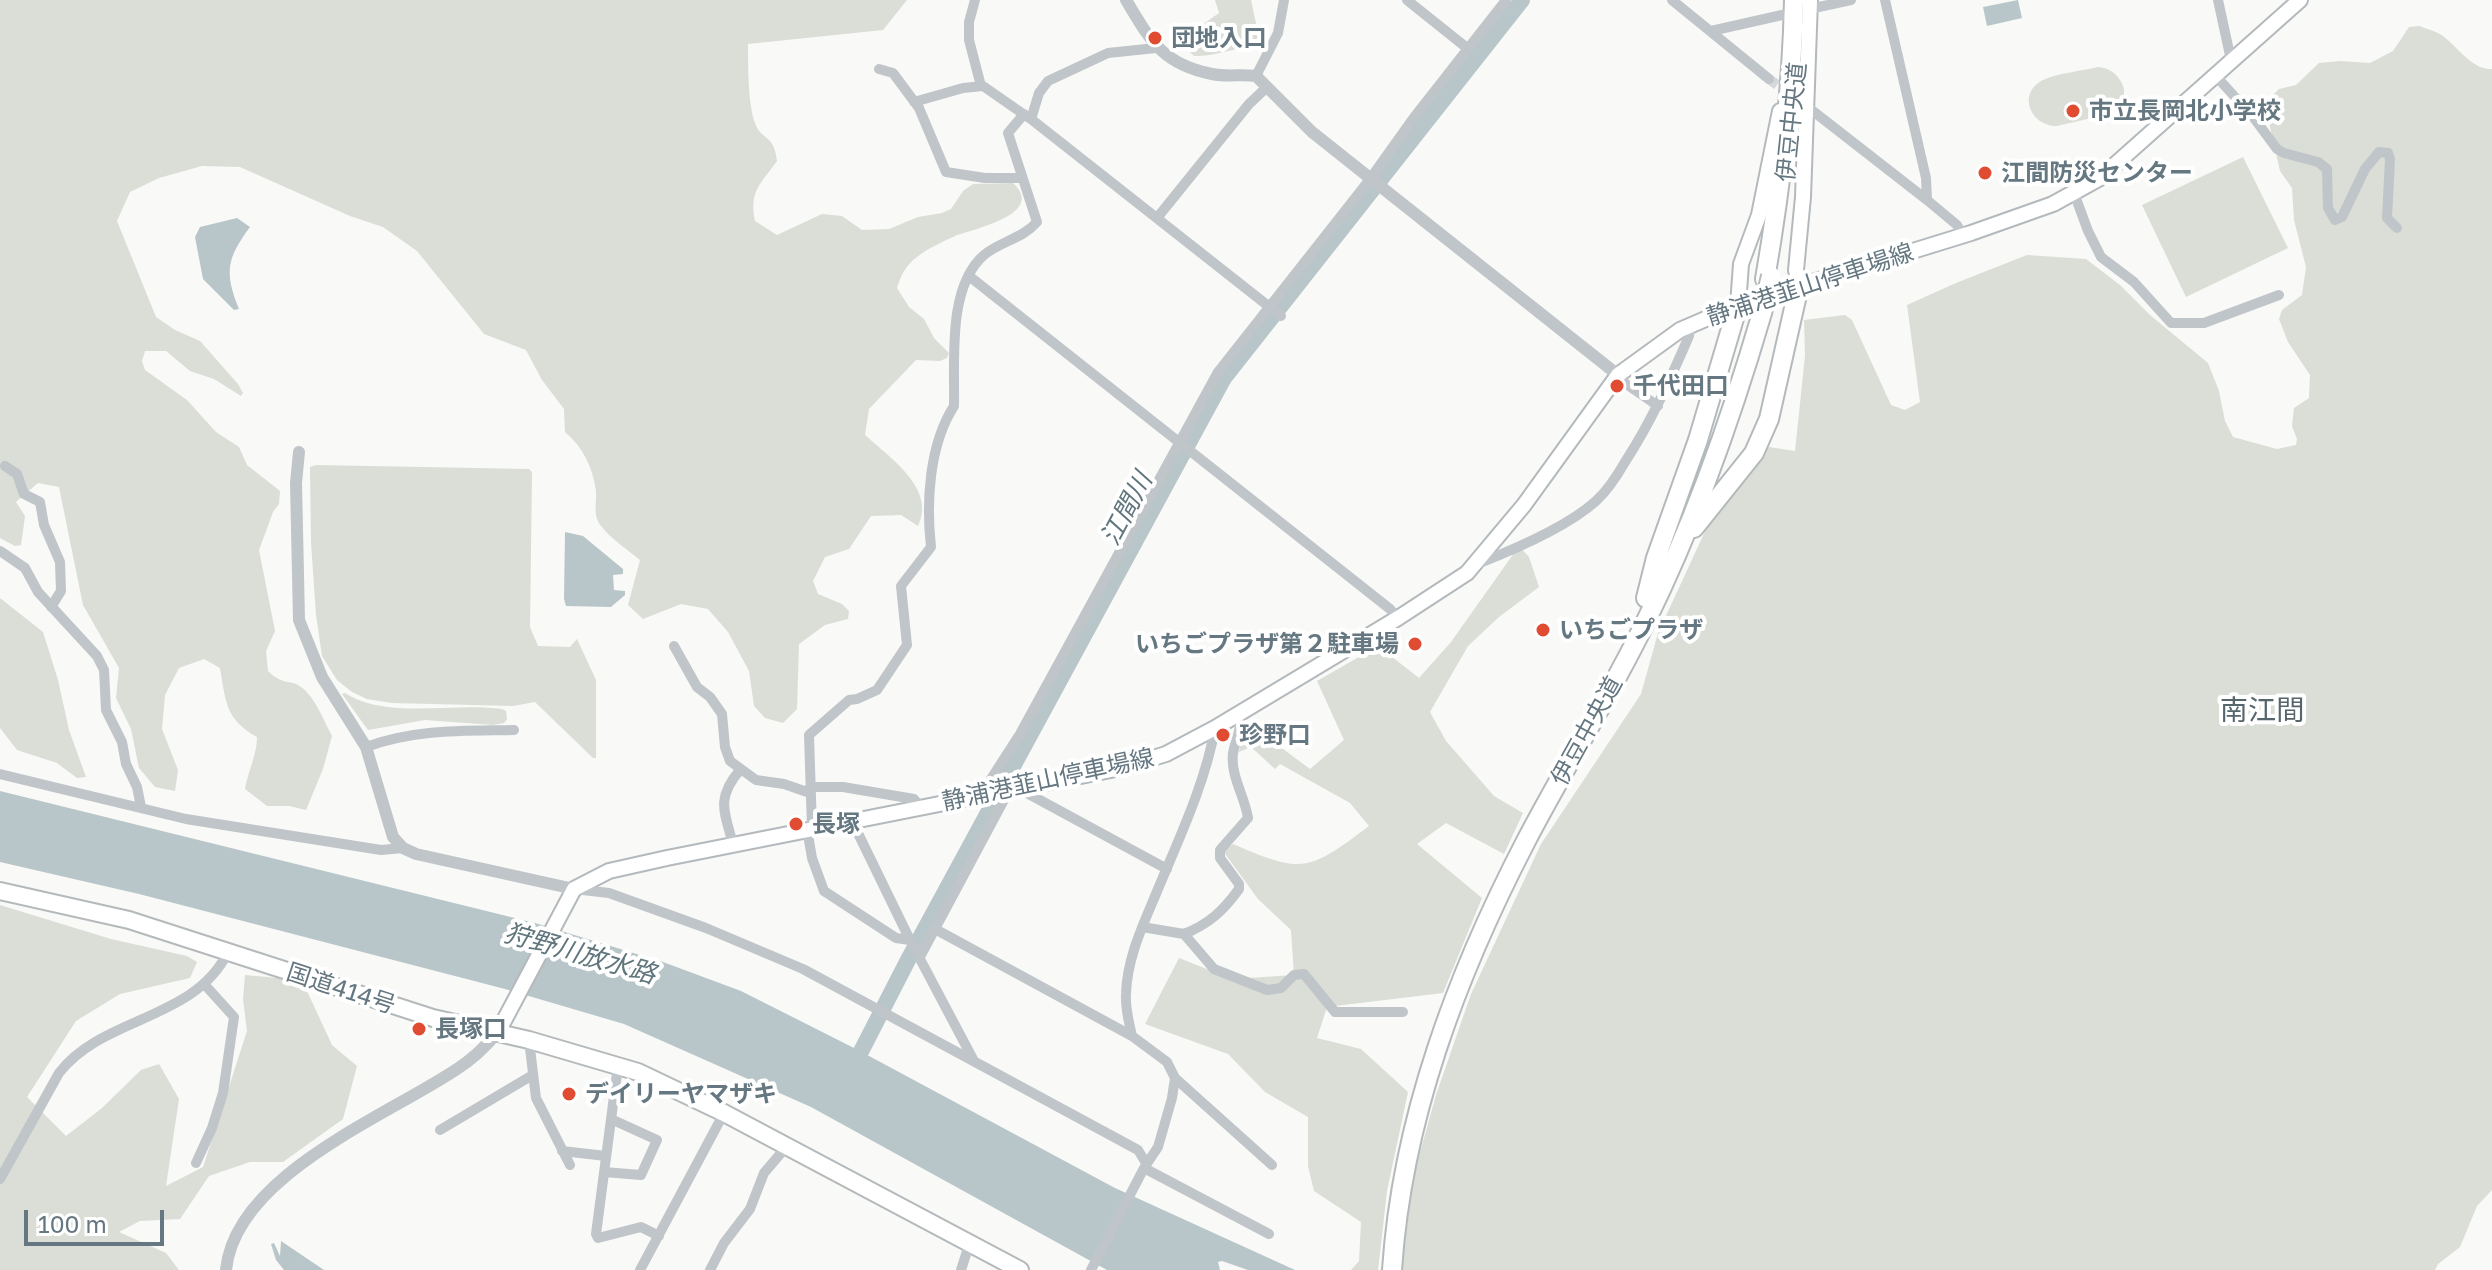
<!DOCTYPE html>
<meta charset="utf-8">
<style>
body{margin:0}
#map{position:relative;width:2492px;height:1270px;overflow:hidden;background:#f9f9f7;font-family:"Golos Text",sans-serif}
canvas{display:block}
.scale{position:absolute;left:24px;top:1210px;width:140px;height:36px;box-sizing:border-box;border:4px solid #657781;border-top:0;padding-left:10px;font-size:24px;line-height:28px;white-space:nowrap;color:#657781;-webkit-text-stroke:6px #fff;paint-order:stroke}
</style>
<div id="map">
<canvas width="2492" height="1270"></canvas>
<div class="scale">100 m</div>
</div>
<script>
const context = document.querySelector('canvas').getContext('2d');
context.lineJoin = 'round';
function fillPath(path, color) {
  context.fillStyle = color;
  context.fill(path, 'evenodd');
}
function trace(path, color, width, dash) {
  context.strokeStyle = color;
  context.lineWidth = width;
  context.lineCap = dash ? 'butt' : 'round';
  context.setLineDash(dash || []);
  context.stroke(path);
}
function write(font, color, halo, rows, align = 'center') {
  context.font = font + ' "Golos Text","Noto Sans JP",sans-serif';
  context.lineWidth = 8;
  context.setLineDash([]);
  context.textBaseline = 'middle';
  context.strokeStyle = halo;
  context.fillStyle = color;
  for (const [text, x, y, turn = 0] of rows) {
    context.save();
    context.translate(x, y);
    context.rotate((+turn || 0) * Math.PI / 180);
    context.textAlign = isNaN(turn) ? turn : align;
    if (halo) context.strokeText(text, 0, 0);
    context.fillText(text, 0, 0);
    context.restore();
  }
}
const green = new Path2D(`
 M0,0H907L883,30L748,44C748,65 748,105 755,123C761,141 774,133 777,161C760,185 749,191 755,221L777,235L822,214L842,216L862,230L889,229L918,217L942,213L951,209L963,191L973,184L1013,183C1047,214 973,229 955,236C942,242 928,248 917,257C906,265 901,275 897,288L909,307L924,319L934,338L949,353L947,358L940,361L916,360L869,409L865,435C889,457 937,489 918,526L901,515L871,516L849,549L825,557L813,581L818,594L842,604L849,611L848,619L825,625L799,644L797,709L783,723L765,718L754,706L749,671L728,632L708,609L681,604L643,619L628,605L640,560C628,550 611,539 602,527C592,516 597,504 596,491C593,468 583,447 565,432L564,409L542,380L526,350L484,334L417,251L383,227L350,216L240,167L202,166L159,178L130,192L117,221L156,317L175,330L200,341L238,384L243,393L241,396L214,379L190,371L166,351H145L142,361L145,370L187,400L216,432L239,447L247,465L280,491L279,504L273,512L259,550L275,631L266,651L268,671C283,686 291,679 301,687C315,697 324,721 332,736L323,769L306,810L289,806H267L245,789C248,771 257,755 257,737C225,719 226,702 220,668L204,659L179,668L165,695L162,729L178,770L175,791L155,787L139,768L131,729L116,698L119,668L83,605L59,487L38,483L16,502L25,516L21,545L15,546L0,538Z
 M1215,0H1251L1261,47L1258,49C1236,45 1215,57 1194,56L1186,48L1189,31L1194,24L1202,25L1219,13Z
 M2419,26C2427,29 2436,31 2443,36C2458,47 2472,70 2492,69V1190L2477,1206L2460,1247L2438,1264L2435,1270H1401L1414,1174L1436,1095L1471,994L1541,844L1641,694L1658,633L1708,525L1769,447L1795,451L1805,356L1804,320L1845,315L1852,320L1891,405L1905,410L1920,402L1907,305L1956,283L2027,255L2086,259L2120,285L2150,315L2208,363L2219,391L2225,421L2233,437L2277,449L2296,445L2297,439L2292,426L2294,408L2309,398L2310,375L2288,342L2279,319L2282,310L2302,295L2306,267L2294,220L2292,188L2280,171L2268,118V100L2279,89L2296,85L2319,63L2340,61L2370,63L2393,51L2409,27Z
 M2098,67C2108,68 2115,72 2120,80C2141,113 2076,121 2057,126C2030,126 2017,93 2043,80C2059,73 2081,71 2098,67Z
 M2243,157L2288,248L2186,297L2142,205Z
 M316,465L529,469L532,472L530,627L538,646L570,647L577,639L596,680V758H593L535,702L513,706L392,703L367,699L352,692L337,680L322,656L316,615L311,542L310,467Z
 M1519,546L1529,557L1539,587L1499,617L1468,646L1430,712L1446,741L1494,796L1523,813L1504,854L1446,823L1417,844L1482,898L1443,993L1327,1007L1317,1038L1361,1049L1408,1092L1387,1191L1378,1270H1351L1359,1261L1361,1222L1314,1191L1308,1166V1117L1265,1092L1228,1054L1145,1024L1179,958L1232,979L1294,975L1291,930L1258,899L1223,851L1233,844C1302,874 1308,872 1369,826L1350,803L1280,764L1275,769L1251,747L1239,752L1244,725L1248,723L1310,769L1344,740L1317,681L1378,646L1419,678L1451,642Z
 M0,598L43,632L58,680L69,730L86,777L77,778L57,763L17,750L0,728Z
 M345,693C386,720 454,702 502,709L506,711L507,719L504,723L493,725L425,720L368,730L342,694Z
 M0,905L111,939L187,956L197,962L190,978L120,994L76,1021L27,1097L66,1136L102,1108L141,1070L159,1064L179,1099L166,1186L203,1167L247,1031L243,999L245,975L278,978L307,991L332,1045L357,1066L343,1119L283,1162H250L209,1176L180,1219L140,1221L119,1232L166,1253L179,1270H0Z`);
const water = new Path2D(`
 M2018,0L2022,18L1987,26L1983,7Z
 M237,218L250,227C227,258 224,272 239,309L234,310L203,279L195,237L200,227Z
 M565,532L583,536L623,569V574L613,575L614,590L625,591V595L611,607L566,606L564,599Z
 M0,791L535,923L663,962L741,991L856,1049L1115,1188L1295,1270H1248L1222,1261L1218,1262L1220,1270H1107L811,1107L624,1024L505,989L139,894L0,862Z
 M281,1241L324,1270H284L276,1260L271,1244L274,1243L280,1256Z`);
const river = new Path2D(`
 M852,1069L909,958L1224,378L1522,0`);
const minorTunnel = new Path2D(`
 M1769,79L1809,108`);
const minor = new Path2D(`
 M975,0L969,22V40L981,86
 M1407,0L1467,48
 M1672,0L1769,79
 M1885,0L1926,178L1927,200
 M2218,0L2231,60
 M1814,8L1851,0
 M1711,31L1782,15
 M1156,48L1108,53L1048,81L1039,93L1031,119L1281,316
 M879,69L893,73L919,108L946,172L985,178H1021
 M2215,75L2254,118L2277,149L2284,153L2318,162L2327,169L2328,208L2335,220L2342,217L2365,169L2379,152L2388,153L2390,159L2387,218L2397,228
 M1256,76L1278,33L1284,0
 M914,102L963,88L983,86L1029,118
 M1809,108L1927,200L1957,225L1963,235
 M2074,193L2088,231L2101,257L2134,282L2171,323H2204L2279,295
 M1157,218L1249,104L1266,88
 M969,276L1390,609L1398,618
 M1616,377L1658,406
 M5,466L17,474L24,494L40,502L44,525L60,562L61,591L51,607
 M0,551L25,568L38,592L97,656L104,670L106,710L122,742L126,764L137,787L141,807
 M1477,564C1513,550 1567,527 1596,501C1608,490 1617,476 1625,462C1651,422 1670,380 1689,336L1691,324
 M674,646L697,687L710,697L722,714L725,747L730,761L756,780L784,784L810,793
 M366,747C414,729 462,731 514,730
 M0,774L186,819L381,850L403,848
 M810,787H843L914,799L920,807
 M1021,787L1025,792L1167,869
 M988,794L991,779L1020,734L1218,372L1370,179L1415,116L1506,0
 M852,821L910,940L974,1061
 M812,828L809,735L849,700L857,699L877,690L907,645L901,586L931,547C926,502 929,445 954,406C955,361 947,287 984,255C1001,241 1022,239 1037,222L1008,133L1024,114
 M807,829L812,858L824,891L896,938L910,940
 M733,844C724,811 716,798 740,770
 M574,889L609,893L706,928L803,969L1138,1150L1146,1163
 M1142,927L1184,934L1214,969L1267,990L1281,988L1294,975L1304,974L1335,1012H1403
 M935,929L1132,1036L1167,1062L1175,1078L1272,1165
 M1184,934C1209,924 1223,911 1239,889V884L1220,858V850L1248,818C1245,797 1230,775 1233,753C1236,737 1242,732 1239,714
 M920,957L1004,800L1007,790
 M1132,1036C1129,1022 1125,1009 1126,994C1127,957 1144,923 1158,889C1179,839 1206,781 1215,728
 M529,1040L536,1098L570,1165
 M618,1066L596,1234L598,1238L641,1227L659,1236
 M440,1130L531,1076
 M562,1151L606,1156
 M196,1163L212,1128L223,1093L234,1017L205,985
 M1144,1168L1269,1234
 M604,1172L641,1175L657,1140L611,1119
 M0,1179L59,1073C103,1016 194,1021 228,952
 M640,1270L724,1113
 M710,1270L724,1243L750,1209L764,1173L787,1146
 M961,1270L969,1245
 M1091,1270L1144,1168L1158,1147L1172,1098L1175,1078`);
const tertiary = new Path2D(`
 M1126,0C1150,40 1162,64 1212,74C1227,77 1241,74 1256,76L1312,132L1618,375
 M299,452L296,483L299,620L322,677L366,747L393,837L403,848L416,854L574,889
 M226,1270C235,1175 387,1116 457,1069C473,1059 486,1046 498,1032`);
const secondary = new Path2D(`
 M1799,286L1796,270L1803,197L1810,0
 M1738,305L1741,264L1759,215L1780,111
 M498,1032L574,889L609,871L667,858L1121,768L1166,754L1215,728L1398,618L1467,573L1524,505L1618,375L1680,330L1738,305L1971,233L2053,204L2100,178L2300,0`);
const trunk = new Path2D(`
 M0,891L129,920L433,1018L529,1040L638,1072L724,1113L1020,1270`);
const motorway = new Path2D(`
 M1765,279C1781,186 1792,95 1794,0
 M1694,528L1754,453L1769,419L1799,286
 M1646,598L1656,558L1698,440L1738,305
 M1392,1270C1402,1119 1457,974 1526,841C1564,768 1609,697 1645,623C1694,524 1731,419 1762,313`);
const motorwayBridge = new Path2D(`
 M1762,313L1771,276`);
const markers = [
 [1155,38,8,"#e04b31"],
 [2073,111,8,"#e04b31"],
 [1985,173,8,"#e04b31"],
 [1617,386,8,"#e04b31"],
 [1543,630,8,"#e04b31"],
 [1415,644,8,"#e04b31"],
 [1223,735,8,"#e04b31"],
 [796,824,8,"#e04b31"],
 [419,1029,8,"#e04b31"],
 [569,1094,8,"#e04b31"]
];
const poiNames = [
 ["団地入口",1171,38],
 ["市立長岡北小学校",2089,111],
 ["江間防災センター",2001,173],
 ["千代田口",1633,386],
 ["いちごプラザ",1559,630],
 ["いちごプラザ第２駐車場",1399,644,"right"],
 ["珍野口",1239,735],
 ["長塚",812,824],
 ["長塚口",435,1029],
 ["デイリーヤマザキ",585,1094]
];
const streetNames = [
 ["伊豆中央道",1792,122,-84],
 ["静浦港韮山停車場線",1810,285,-18],
 ["伊豆中央道",1587,731,-61],
 ["静浦港韮山停車場線",1048,780,-12],
 ["国道414号",341,989,18]
];
const waterNames = [
 ["江間川",1127,509,-62],
 ["狩野川放水路",580,954,16]
];
const quarterNames = [
 ["南江間",2262,711]
];
fillPath(green, '#daded6');
fillPath(water, '#b8c6c9');
trace(river, '#b8c6c9', 16);
trace(minorTunnel, '#d4d8da', 10, [10, 5]);
trace(secondary, '#b3b9bd', 18);
trace(trunk, '#b4b9bc', 20);
trace(motorway, '#b4b9bc', 22);
trace(minor, '#c0c5c9', 10);
trace(tertiary, '#c0c5c9', 12);
trace(secondary, '#fff', 14);
trace(trunk, '#fff', 16);
trace(motorway, '#fff', 18);
trace(motorwayBridge, '#b4b9bc', 22, []);
trace(motorwayBridge, '#fff', 18);
for (const [x, y, r, color] of markers) {
  const dot = new Path2D();
  dot.arc(x, y, r, 0, 2 * Math.PI);
  context.fillStyle = color;
  context.fill(dot);
  trace(dot, '#fff', 3);
}
write('bold 24px', '#657781', '#fff', poiNames, 'left');
write('24px', '#657781', '#fff', streetNames);
write('italic 26px', '#60767c', '#fff', waterNames);
write('28px', '#57656d', '#fff', quarterNames);
</script>
